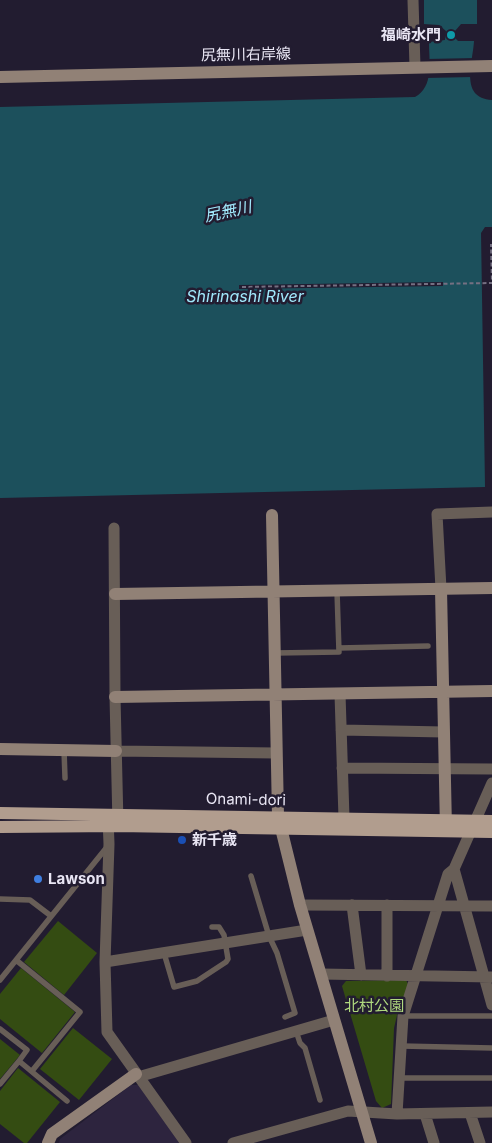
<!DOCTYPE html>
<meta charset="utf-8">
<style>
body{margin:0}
canvas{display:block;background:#221c30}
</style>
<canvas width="492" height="1143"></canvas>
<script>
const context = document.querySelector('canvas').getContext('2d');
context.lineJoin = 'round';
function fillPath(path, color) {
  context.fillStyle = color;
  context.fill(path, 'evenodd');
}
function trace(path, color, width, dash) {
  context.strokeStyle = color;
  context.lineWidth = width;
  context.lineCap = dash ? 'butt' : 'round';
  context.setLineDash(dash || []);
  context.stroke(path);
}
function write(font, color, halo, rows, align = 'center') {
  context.font = font + ' Inter,"Noto Sans JP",sans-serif';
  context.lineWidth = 5;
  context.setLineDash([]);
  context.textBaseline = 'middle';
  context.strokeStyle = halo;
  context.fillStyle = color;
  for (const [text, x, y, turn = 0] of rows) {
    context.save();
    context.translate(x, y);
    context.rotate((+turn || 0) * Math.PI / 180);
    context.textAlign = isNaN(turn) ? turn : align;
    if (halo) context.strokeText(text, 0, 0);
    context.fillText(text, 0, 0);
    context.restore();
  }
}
const built = new Path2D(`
 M131,1085H138L181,1143H59L60,1139Z`);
const green = new Path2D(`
 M58,921L97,953L64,995L24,962Z
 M21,968L75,1012L42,1053L0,1019V994Z
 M406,980L409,986L403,1007H399L394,1028L391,1104L382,1108L376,1101L342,986L346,981Z
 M73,1028L112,1059L79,1100L40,1069Z
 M0,1039L20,1055L0,1079Z
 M18,1068L60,1102L27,1143H24L0,1124V1091Z`);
const water = new Path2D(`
 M424,0H477V24H461L455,31L456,39L458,41H474C473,62 459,98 492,100V227H485L481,233L485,487L0,498V107L415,97C434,87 429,61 429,42L445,40L446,31L439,25L424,24Z`);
const pier = new Path2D(`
 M476,58L472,77L426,78V59Z
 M443,282V286L239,289V285Z`);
const path = new Path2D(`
 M242,287L492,283L491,244`);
const lane = new Path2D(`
 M339,648L428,646
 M275,653L339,652L337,591
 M64,750L65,778
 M251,876L269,936L277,953L295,1013L285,1017
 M0,899L30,900L51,916
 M164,953L174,987L197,981L226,962L228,959L224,935L219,927H212
 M16,960L80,1012L32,1071
 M0,980L107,847
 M403,1016H492
 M0,1029L27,1050L19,1061L67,1101
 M296,1031L300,1043L305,1048L320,1100
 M401,1046L492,1048
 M400,1078H492
 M0,1084L19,1061`);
const street = new Path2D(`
 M413,0L415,67
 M114,528L115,697L118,824
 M441,589L437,514L492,512
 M340,694L344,818
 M341,730L444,732
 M116,751L276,753
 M342,768L492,769
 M108,818L109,844L105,962L107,1032L186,1143
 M454,869L492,1005
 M300,905L492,906
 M352,905L361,975
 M387,905V976
 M105,962L307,930
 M321,974L492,977
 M138,1077L334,1020
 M470,1113L480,1143
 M397,1114L403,1016L448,874L454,869L492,783
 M425,1114L434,1143
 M233,1143L348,1111L397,1114L492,1112`);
const secondary = new Path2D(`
 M0,77L492,66
 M272,515L278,816L300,905L371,1143
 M441,589L446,829
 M115,594L492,588
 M115,697L492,691
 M0,749L116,751
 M48,1143L52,1134L136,1074`);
const primary = new Path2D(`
 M0,813L492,821
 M0,827L118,826L492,832`);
const markers = [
 [451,35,5,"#0f9aa8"],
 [182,840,5,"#1a4fb4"],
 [38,879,5,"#3f7fe0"]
];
const poiNames = [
 ["福崎水門",441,35,"right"],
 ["新千歳",192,840],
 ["Lawson",48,879]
];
const streetNames = [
 ["尻無川右岸線",246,55,-1],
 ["Onami-dori",246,800,1]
];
const parkNames = [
 ["北村公園",374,1006]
];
const waterNames = [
 ["尻無川",228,212,-12],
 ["Shirinashi River",245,297]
];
fillPath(built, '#2d243e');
fillPath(green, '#344c12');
fillPath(water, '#1c505c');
fillPath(pier, '#221c30');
trace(path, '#757082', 2, [4, 2.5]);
trace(lane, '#685e57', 5.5);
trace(street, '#685e57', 11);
trace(secondary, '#918176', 12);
trace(primary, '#b19d8e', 12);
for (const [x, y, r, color] of markers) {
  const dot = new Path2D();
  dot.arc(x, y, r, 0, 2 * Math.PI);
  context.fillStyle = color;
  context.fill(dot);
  trace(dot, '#221c30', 2);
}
write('bold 15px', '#e9e6f4', '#221c30', poiNames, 'left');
write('15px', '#e9e6f4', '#221c30', streetNames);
write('15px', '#b0d97f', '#221c30', parkNames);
write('italic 16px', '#a0e8fb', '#221c30', waterNames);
</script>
